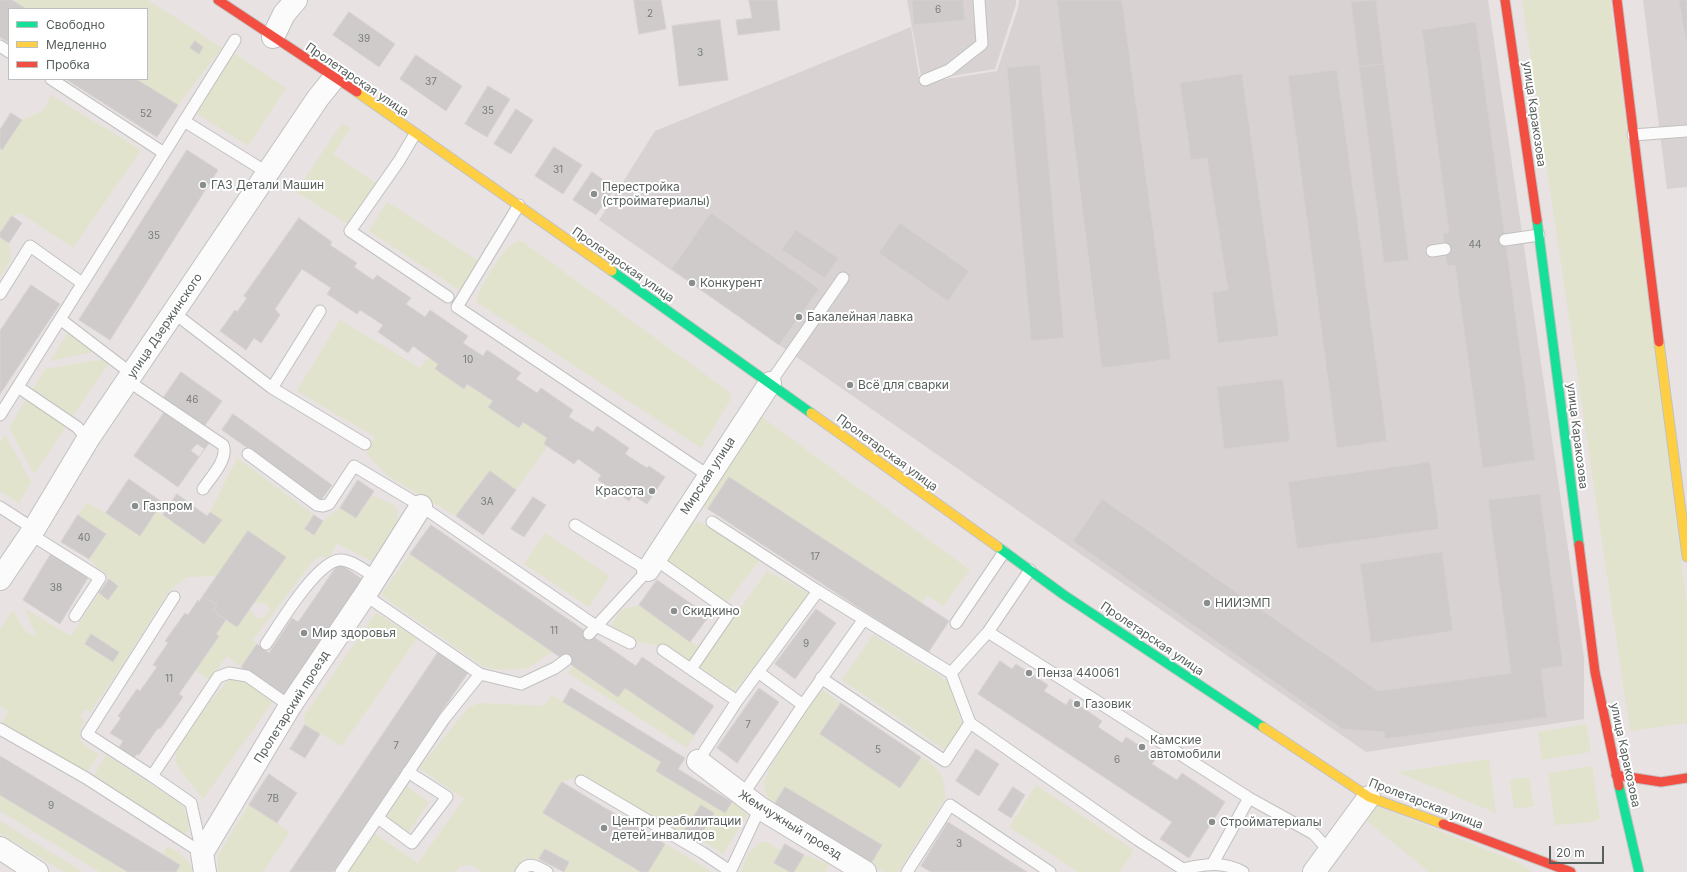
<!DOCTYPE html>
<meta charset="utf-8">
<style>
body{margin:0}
#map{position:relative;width:1687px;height:872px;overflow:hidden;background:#e8e2e2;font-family:Inter,sans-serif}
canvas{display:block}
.legend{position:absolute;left:8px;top:8px;width:140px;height:72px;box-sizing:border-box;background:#fff;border:1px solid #bcbfbf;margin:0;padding:5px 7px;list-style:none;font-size:12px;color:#58605e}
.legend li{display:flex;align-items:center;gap:8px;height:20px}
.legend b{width:20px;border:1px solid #bcbfbf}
.scale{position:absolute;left:1549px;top:846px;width:55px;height:18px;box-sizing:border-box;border:2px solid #58605e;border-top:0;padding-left:5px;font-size:12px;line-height:14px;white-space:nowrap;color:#58605e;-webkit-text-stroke:3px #fff;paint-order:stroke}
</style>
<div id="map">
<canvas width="1687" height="872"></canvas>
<ul class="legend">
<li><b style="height:5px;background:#16e098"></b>Свободно</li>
<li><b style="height:5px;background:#ffcf43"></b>Медленно</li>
<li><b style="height:5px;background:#f24e42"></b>Пробка</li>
</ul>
<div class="scale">20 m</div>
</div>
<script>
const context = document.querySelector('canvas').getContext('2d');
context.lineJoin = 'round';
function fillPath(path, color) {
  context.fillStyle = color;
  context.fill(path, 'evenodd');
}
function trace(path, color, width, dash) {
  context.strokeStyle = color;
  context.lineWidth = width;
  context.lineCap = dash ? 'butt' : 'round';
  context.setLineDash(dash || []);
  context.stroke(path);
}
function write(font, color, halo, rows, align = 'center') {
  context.font = font + ' Inter,sans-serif';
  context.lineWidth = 4;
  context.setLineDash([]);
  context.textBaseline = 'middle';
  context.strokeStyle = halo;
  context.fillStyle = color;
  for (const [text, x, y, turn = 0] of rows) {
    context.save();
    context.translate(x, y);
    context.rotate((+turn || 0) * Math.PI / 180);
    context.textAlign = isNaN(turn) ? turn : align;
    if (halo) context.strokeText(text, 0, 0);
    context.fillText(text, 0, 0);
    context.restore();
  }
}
const industrial = new Path2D(`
 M907,0H1016V4L995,69L922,81Z
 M1019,0H1488L1584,658V719L1366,752L599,220L655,131L911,27L920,83L997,71L1019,5Z
 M1643,0H1687V187L1667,189Z`);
const green = new Path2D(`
 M12,0H148L222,48L178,105L136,79H147V9H26Z
 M1522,0H1610L1687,607V723L1630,731Z
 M233,52L286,88L248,146L196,113Z
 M51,95L141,150L73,248L20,213L12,216L0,233V148L3,150L22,120L43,111Z
 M342,123L351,128L333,154L378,185L349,225L296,192Z
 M387,202L479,261L461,291L369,231Z
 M0,237L9,243L11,260L0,277Z
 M518,241L523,242L728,391L731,399L701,448L478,303L476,299C483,283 503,247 518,241Z
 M340,320L420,368L429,357L438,364L435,369L463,389L467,384L493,401L488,407L519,428L523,422L547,438L544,444L548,446L516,490L489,471L456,516L389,477L366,453L375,437L297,391Z
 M68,333L97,351L50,361Z
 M103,359L109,363L70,420L31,392L45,369Z
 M27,398L67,425L35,473L33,472L9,428Z
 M755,412L970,570L943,606L927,595L922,603L729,478L708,509L700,504Z
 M5,434L31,482L19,503L0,491V443Z
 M237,458L314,515L305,528L314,534L323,521L340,508L356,518L371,495L394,505C406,523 381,546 371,561L337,543L329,558L321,556L312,562L252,641L257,644L241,667L227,656L209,680L195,670L219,636L216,634L226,620L237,627L249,609L257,618C265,619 268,615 270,608L265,603H254L217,576L187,577L168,592L121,667L90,712L85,709L80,716L84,721C75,742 82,743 99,755L85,775L1,725L8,711L0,706V629L13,610L25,631L37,637L24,608L71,636L99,593L108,599L118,586L89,559L106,534L78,515L87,503L106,513L156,511L204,544L222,520L210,512ZM91,634L119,652L113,662L85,645Z
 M697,522L709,526L759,561L725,605L669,562L668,556L690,525Z
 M545,533L610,576L589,607L524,564Z
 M410,554L554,651L528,668L502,670L484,667L381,595Z
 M767,571L810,594L735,691L699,666Z
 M639,605L699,647L688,664L664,647L630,640L610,628L621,610Z
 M376,613L417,638L342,746L305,725L304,716Z
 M873,635L948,681L962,723L946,751L842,680Z
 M574,665L625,688L694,735L687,748L568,673Z
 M229,679L241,680L274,700L203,799C197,788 179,773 176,762C170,746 218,693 229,679Z
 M821,689L841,703L821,735L900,788L921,757C940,770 945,774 945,798L898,872H885L870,865L881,845L785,787L773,807C769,800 764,792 764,784C765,770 811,705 821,689Z
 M552,695L661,762L656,771L725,813L732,802L749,812L723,854L699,838L714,813L701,805L685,830L678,832L578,776L562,782L543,813L641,872H564L569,862L545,849L539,859L524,858L516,872H483L472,865L460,866L455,872H348L375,834L418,863L464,799L419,768L469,707L480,703L545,706Z
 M1586,724L1591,752L1542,760L1538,732Z
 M106,755L182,804L189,821L188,830L185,835L92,779Z
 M1489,759L1496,813L1397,772Z
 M1592,766L1600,819L1592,822L1555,825L1548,773Z
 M1529,777L1534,806L1514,809L1510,780Z
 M1036,785L1134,850L1120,872H1078L1009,827Z
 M406,786L429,802L408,833L386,818Z
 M0,795L128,872H100L0,811Z
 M249,805L290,832L263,872H218V855Z
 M1374,805L1518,862L1532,872H1429L1361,816Z
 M0,821L83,872H64L0,833Z
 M761,842H767L781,851L774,863L790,872H741L749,852Z
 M665,844L708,869L710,872H648Z
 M167,846C180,853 188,858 194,872H176L180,865L163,855Z
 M804,855L829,864L826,872H794Z`);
const building = new Path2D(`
 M0,0H12L26,9H9V43L0,37Z
 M634,0H661L666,29L639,34Z
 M749,0H777L780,30L738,35L736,20L752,18Z
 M912,0H963L965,20L914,25Z
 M1057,0H1122L1171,359L1102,368Z
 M1376,0L1384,64L1359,67L1351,2Z
 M1679,0H1687V46Z
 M349,12L395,44L379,67L333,35Z
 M720,20L728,80L679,86L672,26Z
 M1476,22L1535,460L1483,468L1455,265L1447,266L1445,249L1443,233L1449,232L1422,30Z
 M195,41L203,47L199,54L190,48Z
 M416,55L462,86L446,111L400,79Z
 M1384,64L1409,260L1384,263L1359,67Z
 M1040,65L1064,338L1031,341L1007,68Z
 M1337,70L1387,441L1337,448L1288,76Z
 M1242,74L1279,336L1218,343L1212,292L1228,290L1207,158L1191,160L1180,83Z
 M66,79H136L178,105L157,137Z
 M488,86L510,99L487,137L465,124Z
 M516,109L533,120L511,154L494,144Z
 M11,113L22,120L2,150L0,148V130Z
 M554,147L582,165L563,194L535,176Z
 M187,150L218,170L110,340L79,320Z
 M592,172L615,188L596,215L573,200Z
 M711,213L819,289L779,345L672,269Z
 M12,216L22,223L9,243L0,237V233Z
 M299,218L332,242L330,245L357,263L354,267L373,280L377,275L411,298L406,304L425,317L430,310L468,336L463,343L483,356L487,350L521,373L516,379L537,393L541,388L573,410L569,417L593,432L597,426L629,448L625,454L647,468L649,466L665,477L647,504L633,495L629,501L598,480L601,475L578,459L574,464L544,444L547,438L523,422L519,428L488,407L493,401L467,384L464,389L435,369L438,364L413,346L408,353L378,332L383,325L360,310L357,314L327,294L331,288L302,269L275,309L280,315L261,343L254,338L246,350L220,331L235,310L237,312L247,298L244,296Z
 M900,223L969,271L948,301L879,253Z
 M796,230L838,258L825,278L782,250Z
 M31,285L60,304L0,394V331Z
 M181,372L222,401L203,428L162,400Z
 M1283,379L1290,441L1224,449L1217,387Z
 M164,413L209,443L178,487L134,456Z
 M233,414L332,485L321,500L222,430Z
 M197,444L205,449L199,457L191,451Z
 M1430,462L1439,529L1297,549L1288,482Z
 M490,471L516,490L483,535L456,516Z
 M729,477L949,621L928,653L708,509Z
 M129,479L162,502L140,536L106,513Z
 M358,480L374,491L356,518L340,508Z
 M177,494L207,516L210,512L222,520L204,544L163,515Z
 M1540,494L1563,666L1541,669L1547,717L1385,739L1384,732L1342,729L1073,541L1102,499L1378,691L1511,673L1488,500Z
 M533,497L546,505L524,537L511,529Z
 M78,515L106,534L89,559L61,542Z
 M314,515L323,521L314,535L305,529Z
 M431,525L636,666L642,657L714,706L694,735L625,688L618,697L410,554Z
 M248,531L286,557L237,627L213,611L217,605L203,596Z
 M52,552L89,576L60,624L23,600Z
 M1442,552L1453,631L1371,643L1360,564Z
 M339,563L363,580L284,696L241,667L257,644L269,653L292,618L298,622Z
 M109,579L118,586L108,600L99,593Z
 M657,580L709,616L690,642L639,605Z
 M203,596L217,605L213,611L226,620L216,634L219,636L179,694L183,697L160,729L158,728L139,755L137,754L134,758L119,748L123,741L110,733L121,718L118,716L137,689L140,691L157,667L153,665L168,643L165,641L185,613L188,615L198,600L199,602Z
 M816,609L836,623L795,679L775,664Z
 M91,634L119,652L113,662L85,644Z
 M439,651L469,671L333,872H290Z
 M1000,661L1012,669L1016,664L1048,685L1044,691L1066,705L1070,699L1102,721L1098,727L1122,743L1126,737L1157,757L1152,764L1177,780L1182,773L1225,802L1189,858L1160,839L1172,822L978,694Z
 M571,688L685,758L678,769L732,802L725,813L656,771L661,762L563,702Z
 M759,688L779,702L737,763L717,748Z
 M841,703L921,757L900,788L820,734Z
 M305,725L320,734L305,758L290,749Z
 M976,749L999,764L979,796L956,781Z
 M0,756L180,865L176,872H128L0,795Z
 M269,774L297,793L277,823L249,805Z
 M562,782L665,844L648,872H641L543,813Z
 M785,787L882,845L870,865L773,807Z
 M1013,787L1025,795L1011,818L998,810Z
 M701,805L714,813L699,838L685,830Z
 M948,822L1027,872H931L921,866Z
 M785,844L804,855L794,872H790L774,863Z
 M545,849L569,862L564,872L539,859Z`);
const lane = new Path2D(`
 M0,46L9,52
 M51,79L164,153
 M925,80L949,70L982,44L979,0
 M184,121L268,173
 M415,134L399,161L350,231L448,297
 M1633,135L1687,131
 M519,205L457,307L709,476
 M1505,240L1539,235
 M1432,251L1445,249
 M0,294L30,246L82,283
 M174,313L272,388L320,311
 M60,319L132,374
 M128,381L223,445C229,459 210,478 203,489
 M770,383L843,278
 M18,387L77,427L88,439
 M272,388L365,444
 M0,415L235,40
 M248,454L317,505L323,506L329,504L354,466L421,506L596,626L630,643
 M0,507L34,529
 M712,522L818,591L951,673
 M575,525L648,570L589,634
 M30,534L100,578L75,616
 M655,559L730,612L691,669
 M1030,570L988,632L951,673L970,723L1138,840L1183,869C1205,864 1223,861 1243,872
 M365,595L480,674
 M956,623L1004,552
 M988,632L1249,798L1314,834L1329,851
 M266,644C279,625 317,561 340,560C351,559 366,572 376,577
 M663,650L737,701L698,761
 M758,672L803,705L864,619
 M821,678L945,761L970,723
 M737,701L818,591
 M0,729L86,778L202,853L191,803L152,776L218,677L229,673L247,676L290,706
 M152,776L87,734L174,597
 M581,781L703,853L730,871
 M742,796L803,705
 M378,818L412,843L447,797L408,772
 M1213,863L1249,798
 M341,872L444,719L480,674L521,684L555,668L566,660
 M521,872C528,860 538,867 547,872
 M730,872L760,808
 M907,872L950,805L1050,872`);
const street = new Path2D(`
 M273,37L284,14L296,0
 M648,570L770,383
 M0,579L34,529L88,439L318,98L335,77
 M698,761L760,808L865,872
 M0,848L37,872
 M205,872L202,853L290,706L365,595L421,506
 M1314,872L1369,797`);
const fast = new Path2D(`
 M1537,220L1579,545
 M612,271L811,413
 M998,547L1064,595L1263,727
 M1619,786L1639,872`);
const slow = new Path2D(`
 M357,92L612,271
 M1659,342L1687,557
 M811,413L998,547
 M1263,727L1369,797L1443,824`);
const jam = new Path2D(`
 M218,0L357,92
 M1505,0L1537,220
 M1617,0L1659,342
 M1579,545L1595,672L1619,786
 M1616,775L1661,782L1687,778
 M1443,824L1571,872`);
const markers = [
 [203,185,4,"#8a8e8c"],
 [594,194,4,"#8a8e8c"],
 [692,283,4,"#8a8e8c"],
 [799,317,4,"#8a8e8c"],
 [850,385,4,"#8a8e8c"],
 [652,491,4,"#8a8e8c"],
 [135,506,4,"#8a8e8c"],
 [1207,603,4,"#8a8e8c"],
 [674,611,4,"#8a8e8c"],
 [304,633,4,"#8a8e8c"],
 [1029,673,4,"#8a8e8c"],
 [1077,704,4,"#8a8e8c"],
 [1142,747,4,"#8a8e8c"],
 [1212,822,4,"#8a8e8c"],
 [604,828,4,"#8a8e8c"]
];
const numberNames = [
 ["6",938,10],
 ["2",650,14],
 ["39",364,39],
 ["3",700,53],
 ["37",431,82],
 ["35",488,111],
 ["52",146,114],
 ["31",558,170],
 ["35",154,236],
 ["44",1475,245],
 ["10",468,360],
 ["46",192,400],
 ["3А",487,502],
 ["40",84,538],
 ["17",815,557],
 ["38",56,588],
 ["11",554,631],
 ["9",806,644],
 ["11",169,679],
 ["7",748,725],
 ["7",396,746],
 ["5",878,750],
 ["6",1117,760],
 ["7В",273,799],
 ["9",51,806],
 ["3",959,844]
];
const streetNames = [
 ["Пролетарская улица",357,80,34],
 ["улица Каракозова",1534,114,82],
 ["Пролетарская улица",623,265,35],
 ["улица Дзержинского",165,326,-56],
 ["улица Каракозова",1577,436,83],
 ["Пролетарская улица",887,453,36],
 ["Мирская улица",708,476,-57],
 ["Пролетарская улица",1152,639,34],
 ["Пролетарский проезд",292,707,-58],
 ["улица Каракозова",1625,755,78],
 ["Пролетарская улица",1426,804,21],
 ["Жемчужный проезд",790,825,32]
];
const poiNames = [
 ["ГАЗ Детали Машин",211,185],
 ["Перестройка",602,187],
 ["(стройматериалы)",602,201],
 ["Конкурент",700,283],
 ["Бакалейная лавка",807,317],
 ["Всё для сварки",858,385],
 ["Красота",644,491,"right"],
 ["Газпром",143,506],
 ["НИИЭМП",1215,603],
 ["Скидкино",682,611],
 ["Мир здоровья",312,633],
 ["Пенза 440061",1037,673],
 ["Газовик",1085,704],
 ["Камские",1150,740],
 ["автомобили",1150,754],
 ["Центри реабилитации",612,821],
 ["детей-инвалидов",612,835],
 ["Стройматериалы",1220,822]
];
fillPath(industrial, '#d8d2d3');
fillPath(green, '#e2e3cc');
fillPath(building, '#cecbca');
trace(building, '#d8d1d2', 1);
trace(lane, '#c0c1c0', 13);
trace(street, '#c0c1c0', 24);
trace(fast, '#c2c2c2', 11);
trace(slow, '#c2c2c2', 11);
trace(jam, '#c2c2c2', 11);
trace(lane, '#fcfbfb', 11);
trace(street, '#fcfbfb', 22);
trace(fast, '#16e098', 9);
trace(slow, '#ffcf43', 9);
trace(jam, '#f24e42', 9);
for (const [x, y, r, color] of markers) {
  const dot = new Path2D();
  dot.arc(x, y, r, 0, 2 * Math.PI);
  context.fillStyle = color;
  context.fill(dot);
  trace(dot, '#fff', 1.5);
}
write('10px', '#777c7a', null, numberNames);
write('12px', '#58605e', '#fff', streetNames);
write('12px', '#58605e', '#fff', poiNames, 'left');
</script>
